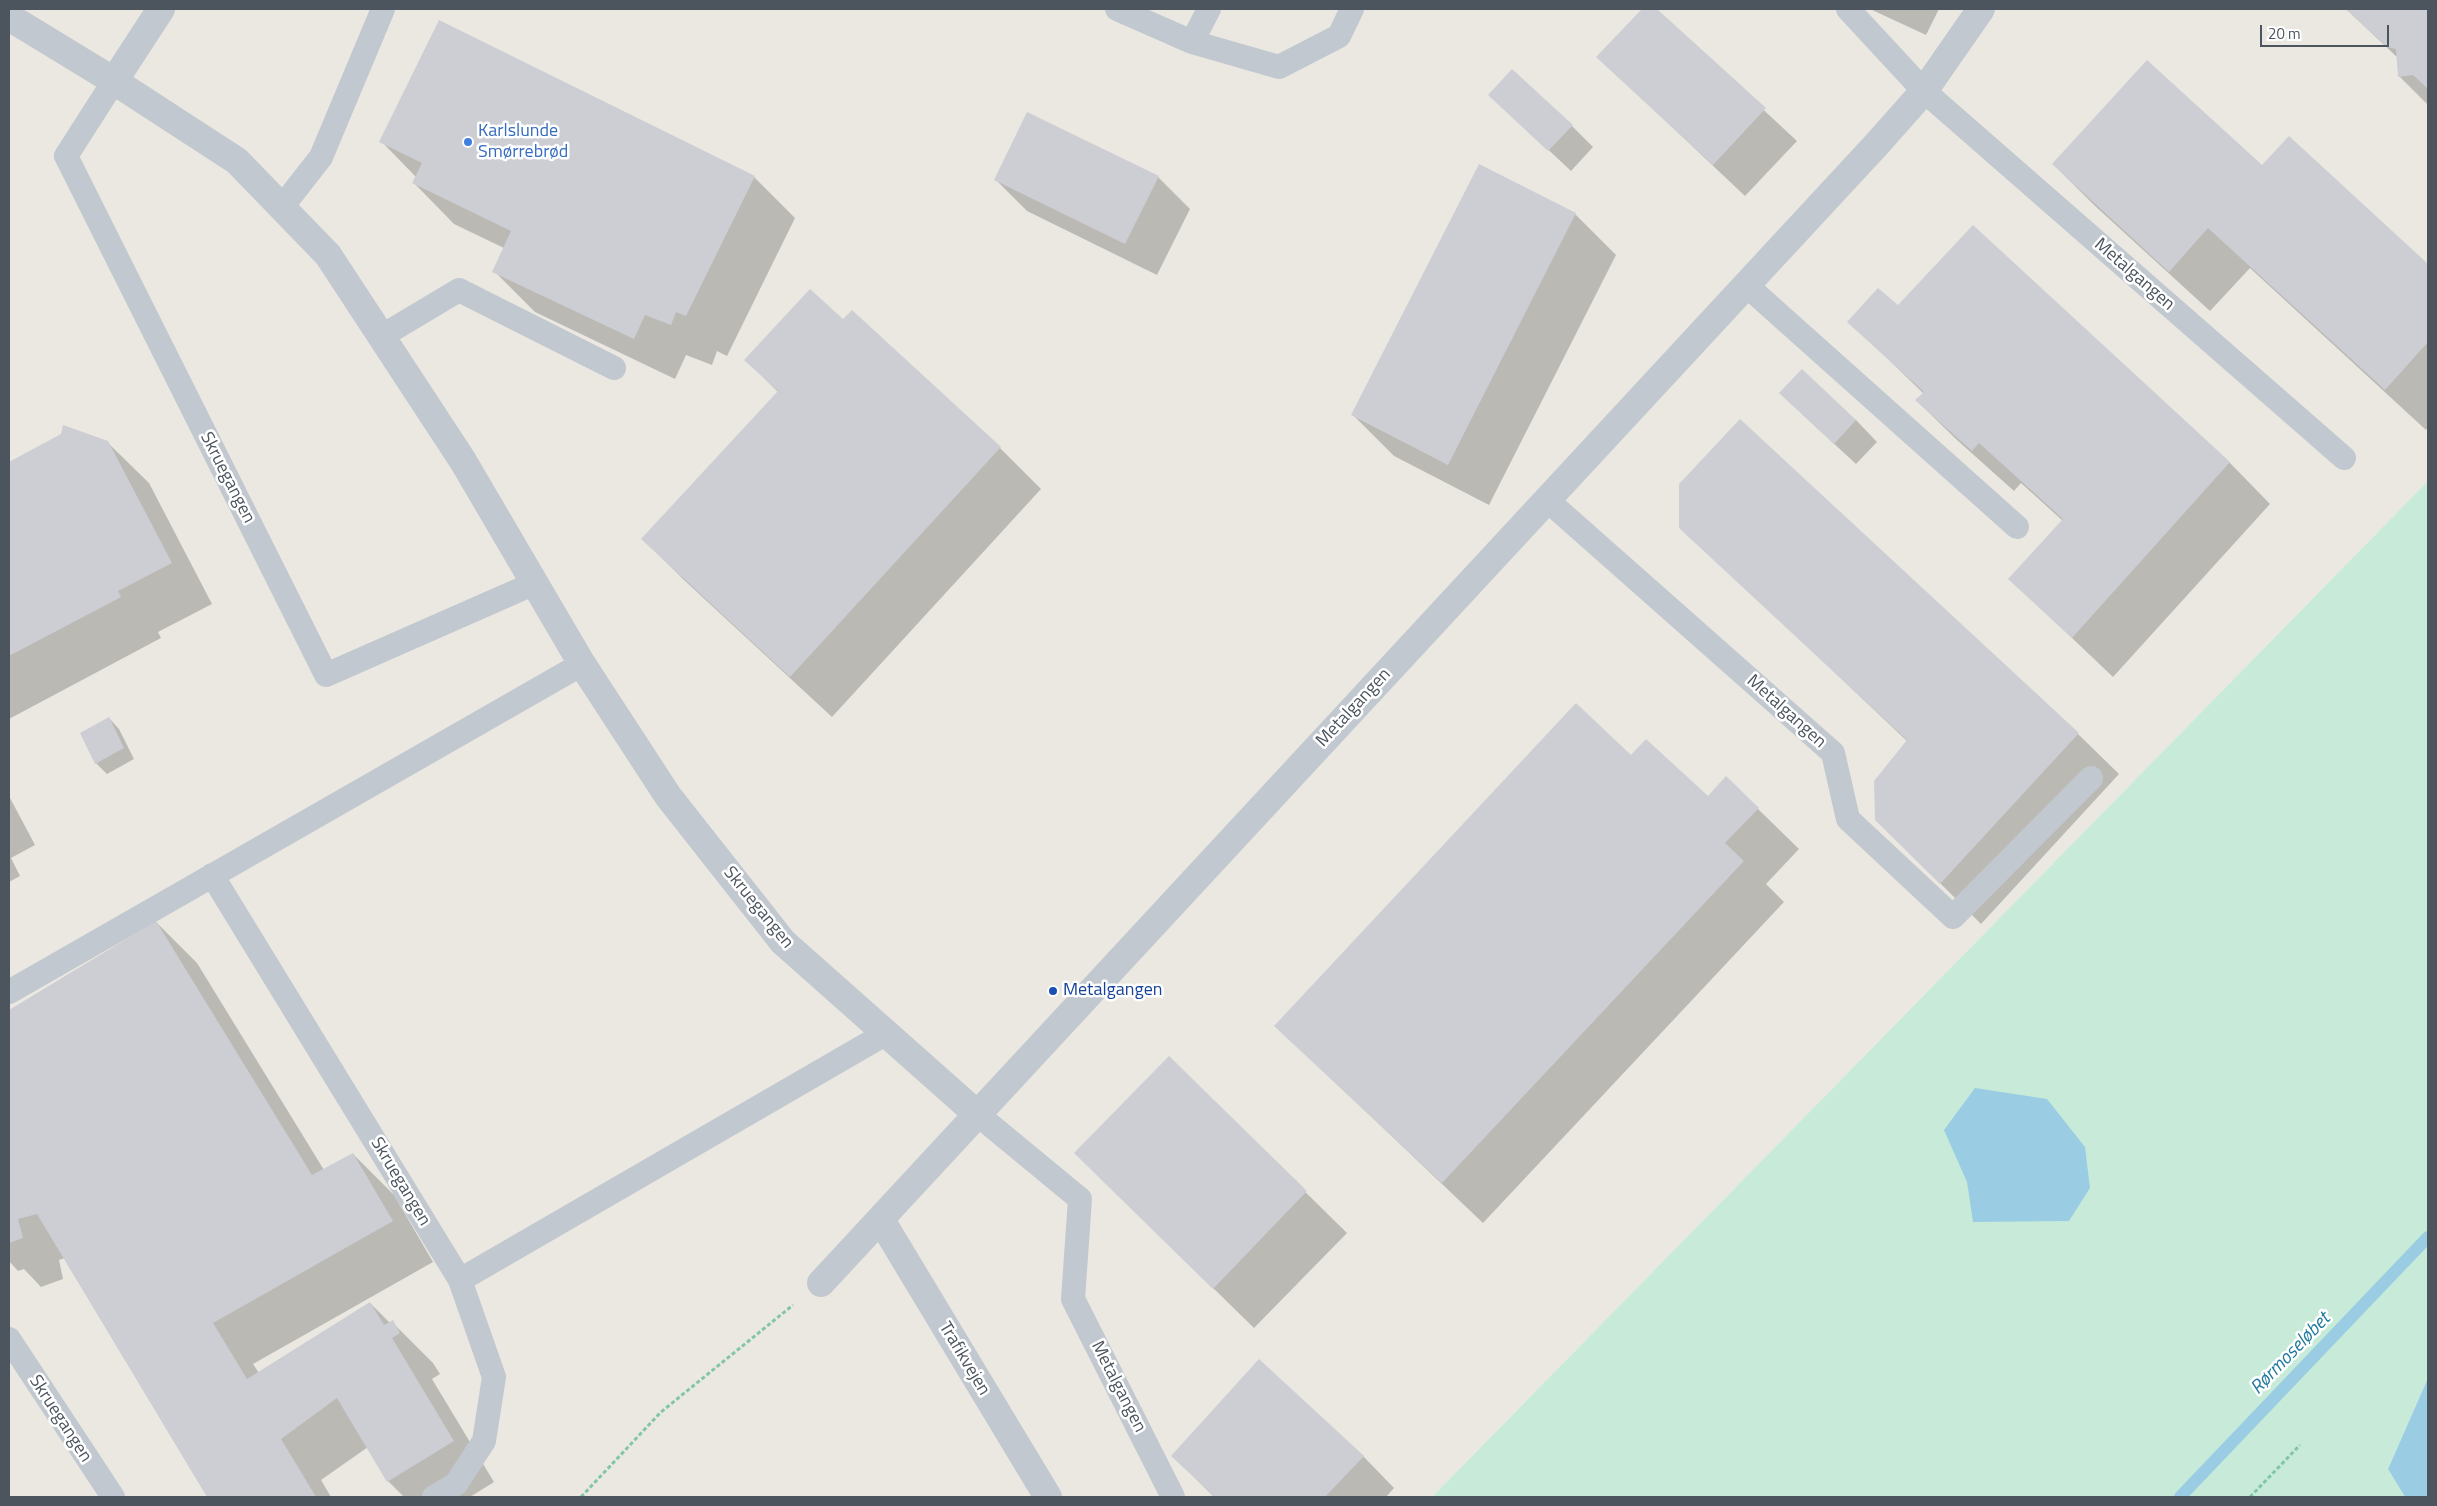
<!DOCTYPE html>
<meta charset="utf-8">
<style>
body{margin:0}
#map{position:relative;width:2437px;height:1506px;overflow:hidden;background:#f4f3f3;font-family:"Titillium Web",sans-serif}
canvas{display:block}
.frame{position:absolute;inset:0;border:10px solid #4c545e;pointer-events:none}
.scale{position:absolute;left:2260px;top:25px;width:129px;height:22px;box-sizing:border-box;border:2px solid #4c545e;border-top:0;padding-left:6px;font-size:15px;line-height:18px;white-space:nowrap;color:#4c545e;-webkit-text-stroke:4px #fff;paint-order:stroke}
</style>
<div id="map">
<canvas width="2437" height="1506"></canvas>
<div class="frame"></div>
<div class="scale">20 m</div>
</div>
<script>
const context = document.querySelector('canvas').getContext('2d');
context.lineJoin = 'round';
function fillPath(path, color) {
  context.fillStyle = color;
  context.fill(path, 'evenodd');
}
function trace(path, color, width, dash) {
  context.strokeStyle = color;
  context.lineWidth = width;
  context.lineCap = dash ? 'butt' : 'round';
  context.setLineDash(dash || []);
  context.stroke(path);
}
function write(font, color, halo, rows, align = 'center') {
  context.font = font + ' "Titillium Web",sans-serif';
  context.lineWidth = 5;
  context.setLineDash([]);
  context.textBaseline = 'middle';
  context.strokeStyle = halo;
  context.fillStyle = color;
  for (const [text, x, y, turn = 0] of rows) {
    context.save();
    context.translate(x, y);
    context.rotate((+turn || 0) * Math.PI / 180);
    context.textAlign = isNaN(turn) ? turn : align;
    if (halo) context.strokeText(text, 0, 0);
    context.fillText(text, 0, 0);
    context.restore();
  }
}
const commercial = new Path2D(`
 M9,9H2428V481L1432,1497H9Z`);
const green = new Path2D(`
 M2428,481V1378L2388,1469L2405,1497H1432Z`);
const water = new Path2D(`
 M1975,1088L2047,1099L2085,1147L2090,1188L2069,1221L1973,1222L1967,1182L1944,1130Z
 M2428,1378V1497H2405L2388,1469Z`);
const shadow = new Path2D(`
 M1644,9H1655L1797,141L1745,196L1598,57Z
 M1870,9H1939L1926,35Z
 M2346,9H2428V105L2399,76L2398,58Z
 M1490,95L1572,126L1593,147L1571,171Z
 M2289,138L2428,265V427L2426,430L2250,268L2210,311L2094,205L2053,164L2262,167Z
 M381,141L754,177L795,218L727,356L717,351L712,365L686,355L675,379L535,312L494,271L504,248L454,224L414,183L416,177Z
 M1480,166L1575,214L1616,255L1489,505L1394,456L1353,415Z
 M1158,177L1190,209L1157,275L1027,211L996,180Z
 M1973,227L2230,463L2270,504L2113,677L2010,579L2063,521L2021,483L2014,491L1957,440L1916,400L1924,394L1849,321L1898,306Z
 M852,311L1000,448L1041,489L832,717L684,580L643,539L778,392L746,360L844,321Z
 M1802,414L1856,420L1877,442L1856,464Z
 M62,435L107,442L149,483L212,604L158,632L161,638L9,719V463Z
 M1681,527L2078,734L2119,774L1981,924L1876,819L1907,741Z
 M109,718L119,729L134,759L107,774L96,763Z
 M1631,757L1708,798L1758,809L1799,849L1766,884L1784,902L1483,1223L1276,1026Z
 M9,796L35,845L11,858L20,876L9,882Z
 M156,922L197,963L324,1170L353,1154L394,1195L433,1262L253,1364L259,1373L370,1303L390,1323L392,1322L433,1363L440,1374L432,1379L494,1482L470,1497H404L388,1481L368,1447L321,1480L331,1497H208L65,1258L59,1260L63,1279L41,1287L24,1269L18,1271L9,1261V1012Z
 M1169,1058L1347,1233L1254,1328L1117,1194Z
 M1173,1456H1363L1394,1488L1386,1497H1214Z`);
const stream = new Path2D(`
 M2180,1497L2428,1237`);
const building = new Path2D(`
 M1642,9H1657L1766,108L1713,165L1596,57Z
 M2346,9H2428V89L2413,75L2398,77L2396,49L2387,47Z
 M439,20L755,176L686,316L676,312L671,325L645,315L634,339L492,272L511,231L412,183L422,163L379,142Z
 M2147,60L2262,165L2289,136L2428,264V342L2385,390L2208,228L2169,272L2052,164Z
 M1512,69L1573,125L1548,151L1488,95Z
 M1027,112L1159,176L1125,244L994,180Z
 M1479,164L1576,213L1448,465L1351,415Z
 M1973,225L2230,462L2072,638L2008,579L2063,519L1979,443L1972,451L1915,400L1924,392L1847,322L1878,288L1898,305Z
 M810,289L843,319L852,310L1001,447L790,677L641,539L778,391L744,360Z
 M1802,369L1856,420L1834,444L1779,393Z
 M1740,419L2079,733L1940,884L1875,820L1874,781L1907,740L1679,528V484Z
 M63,425L108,441L172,563L118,591L121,597L9,656V462L61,434Z
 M1576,703L1631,755L1646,739L1708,796L1726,776L1759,808L1725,843L1744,861L1442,1183L1274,1026Z
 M109,717L124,748L95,764L80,733Z
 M156,921L312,1175L353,1153L393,1221L213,1323L247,1379L370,1302L384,1325L393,1320L400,1333L392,1338L454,1441L387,1482L337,1398L281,1439L316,1497H207L37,1214L18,1219L23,1238L9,1243V1010Z
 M1169,1056L1307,1191L1213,1289L1074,1153Z
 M1259,1359L1364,1456L1325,1497H1215L1171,1456Z`);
const path = new Path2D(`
 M581,1497L661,1412L793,1305
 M2250,1497L2300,1445`);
const lane = new Path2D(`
 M1117,9L1192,42L1209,9
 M1848,9L1924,91L2344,458
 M1192,42L1279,67L1339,36L1352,9
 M114,81L66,156L326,675L535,583
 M282,207L321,157L383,9
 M1746,285L2017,527
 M382,336L459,290L614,368
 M1547,500L1833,753L1848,819L1953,917L2091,778
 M212,875L460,1280L494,1377L484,1441L456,1484L434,1497
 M9,992L582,664
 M977,1114L1080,1199L1073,1299L1173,1497
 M460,1280L885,1034
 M9,1339L113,1497`);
const street = new Path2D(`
 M9,17L114,81L237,161L328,255L463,461L582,664L668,796L783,942L977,1114
 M114,81L161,9
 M881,1220L1048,1497
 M821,1283L1877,144L1924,91L1981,9`);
const markers = [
 [468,142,5,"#3f7fe0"],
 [1053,991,5,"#1a4fb4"]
];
const shopNames = [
 ["Karlslunde",478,132],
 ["Smørrebrød",478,153]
];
const streetNames = [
 ["Metalgangen",2134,275,41],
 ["Skruegangen",227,478,63],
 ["Metalgangen",1354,708,-47],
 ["Metalgangen",1786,712,42],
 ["Skruegangen",758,908,51],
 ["Skruegangen",400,1182,59],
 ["Trafikvejen",964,1359,59],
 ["Metalgangen",1118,1387,63],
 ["Skruegangen",60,1419,57]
];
const transitNames = [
 ["Metalgangen",1063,991]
];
const waterNames = [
 ["Rørmoseløbet",2291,1354,-46]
];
fillPath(commercial, '#eae8e1');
fillPath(green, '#c7ebd8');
fillPath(water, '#9acde3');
fillPath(shadow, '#0003');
trace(stream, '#9acde3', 12);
fillPath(building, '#cdced4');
trace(path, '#83c5aa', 3, [4, 2.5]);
trace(lane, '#c2c8cf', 24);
trace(street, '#c2c8cf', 28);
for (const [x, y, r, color] of markers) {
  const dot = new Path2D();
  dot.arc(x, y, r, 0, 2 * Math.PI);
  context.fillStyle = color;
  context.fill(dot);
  trace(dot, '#fff', 2);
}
write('18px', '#366cbe', '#fff', shopNames, 'left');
write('18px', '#4c545e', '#fff', streetNames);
write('18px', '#164399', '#fff', transitNames, 'left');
write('italic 19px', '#1f799e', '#fff', waterNames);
</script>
